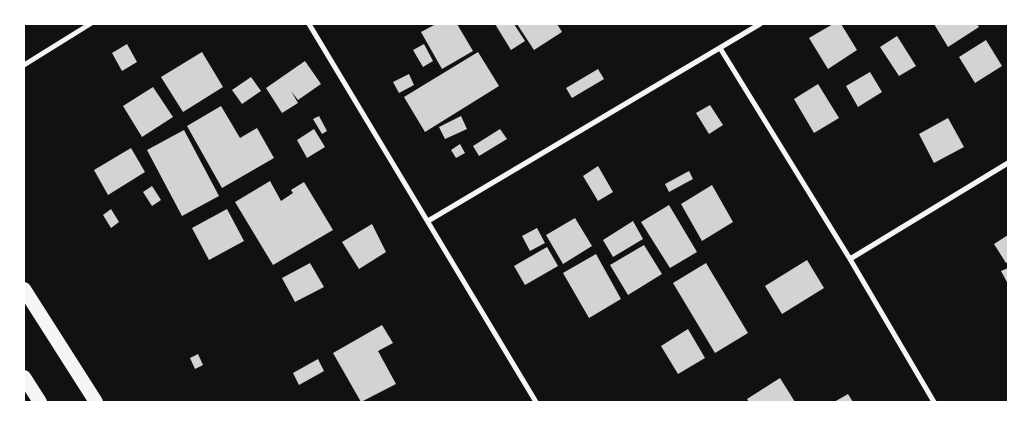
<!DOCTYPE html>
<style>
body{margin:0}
#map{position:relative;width:1032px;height:426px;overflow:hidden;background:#111;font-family:"Space Grotesk",sans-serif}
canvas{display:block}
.frame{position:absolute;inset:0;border:25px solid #fff;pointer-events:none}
</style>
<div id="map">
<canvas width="1032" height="426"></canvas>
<div class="frame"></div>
</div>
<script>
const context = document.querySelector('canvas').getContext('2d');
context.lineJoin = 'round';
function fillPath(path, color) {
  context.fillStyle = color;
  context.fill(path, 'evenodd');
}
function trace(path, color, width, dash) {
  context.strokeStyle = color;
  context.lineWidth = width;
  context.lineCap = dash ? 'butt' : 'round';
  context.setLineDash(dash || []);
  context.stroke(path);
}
const building = new Path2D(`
 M436,24H457L473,51L442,69L421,32Z
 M495,24H514L525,41L511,50Z
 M517,24H557L562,32L534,50Z
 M833,24H841L857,50L828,69L809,38Z
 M934,24H977L979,27L948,47Z
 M897,36L916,66L899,76L880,47Z
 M986,40L1002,66L975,83L959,57Z
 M127,44L137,62L122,71L112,53Z
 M424,44L433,61L423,67L413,50Z
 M202,52L223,87L183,112L161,77Z
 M478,52L499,86L425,132L404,97Z
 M305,61L321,84L298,100L291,91L298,103L282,113L266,88Z
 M598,69L604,79L572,98L566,88Z
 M870,72L882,92L858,107L846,86Z
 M409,74L414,85L399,93L393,82Z
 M251,77L261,91L242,104L232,90Z
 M818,84L839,118L814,133L794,99Z
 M153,87L173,117L142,137L123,106Z
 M710,105L723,125L709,134L696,113Z
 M221,106L240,138L257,128L274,158L222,188L187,126Z
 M319,116L327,131L322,134L313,119Z
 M461,116L467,129L445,139L439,127Z
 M948,118L964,147L934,163L919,134Z
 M314,129L325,147L307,158L297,140Z
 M500,129L507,139L479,156L473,146Z
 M184,130L219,196L182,216L147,150Z
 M460,144L465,153L456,158L451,150Z
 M131,148L145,172L108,195L94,170Z
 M598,166L613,192L598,201L583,176Z
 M689,171L693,179L669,192L665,184Z
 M270,181L281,201L293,193L291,190L304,182L333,230L273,265L235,202Z
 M712,185L733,222L702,241L681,204Z
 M152,186L161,200L152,206L143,192Z
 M669,205L697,252L670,268L641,222Z
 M111,209L119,222L111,228L103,215Z
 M227,209L244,241L209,260L192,228Z
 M575,218L592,246L563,264L546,235Z
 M633,221L643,239L613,257L603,240Z
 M372,224L386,252L359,269L342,242Z
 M537,228L545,243L530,251L522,236Z
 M1008,235V262L1006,263L994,244Z
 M644,245L662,274L628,295L610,265Z
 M547,247L558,266L525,285L514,266Z
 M596,254L621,299L589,318L563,273Z
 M807,260L824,288L782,314L765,286Z
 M310,263L324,287L295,302L282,278Z
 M706,263L748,333L715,353L673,283Z
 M1008,268V284L1001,271Z
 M382,325L393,343L378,351L396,384L361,402L333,353Z
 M688,329L705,358L678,374L661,346Z
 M198,354L203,365L195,369L190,358Z
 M318,359L324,371L299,385L293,373Z
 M780,378L795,402H749L747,399Z
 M848,394L853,402H834Z`);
const minor = new Path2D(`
 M309,24L536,402
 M720,48L850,259L934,402
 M24,65L90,24
 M428,221L760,24
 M850,259L1008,163`);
const trunk = new Path2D(`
 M24,289L96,402
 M24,377L40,402`);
fillPath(building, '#d3d3d3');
trace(minor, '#f5f5f5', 5);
trace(trunk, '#f5f5f5', 14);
</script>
